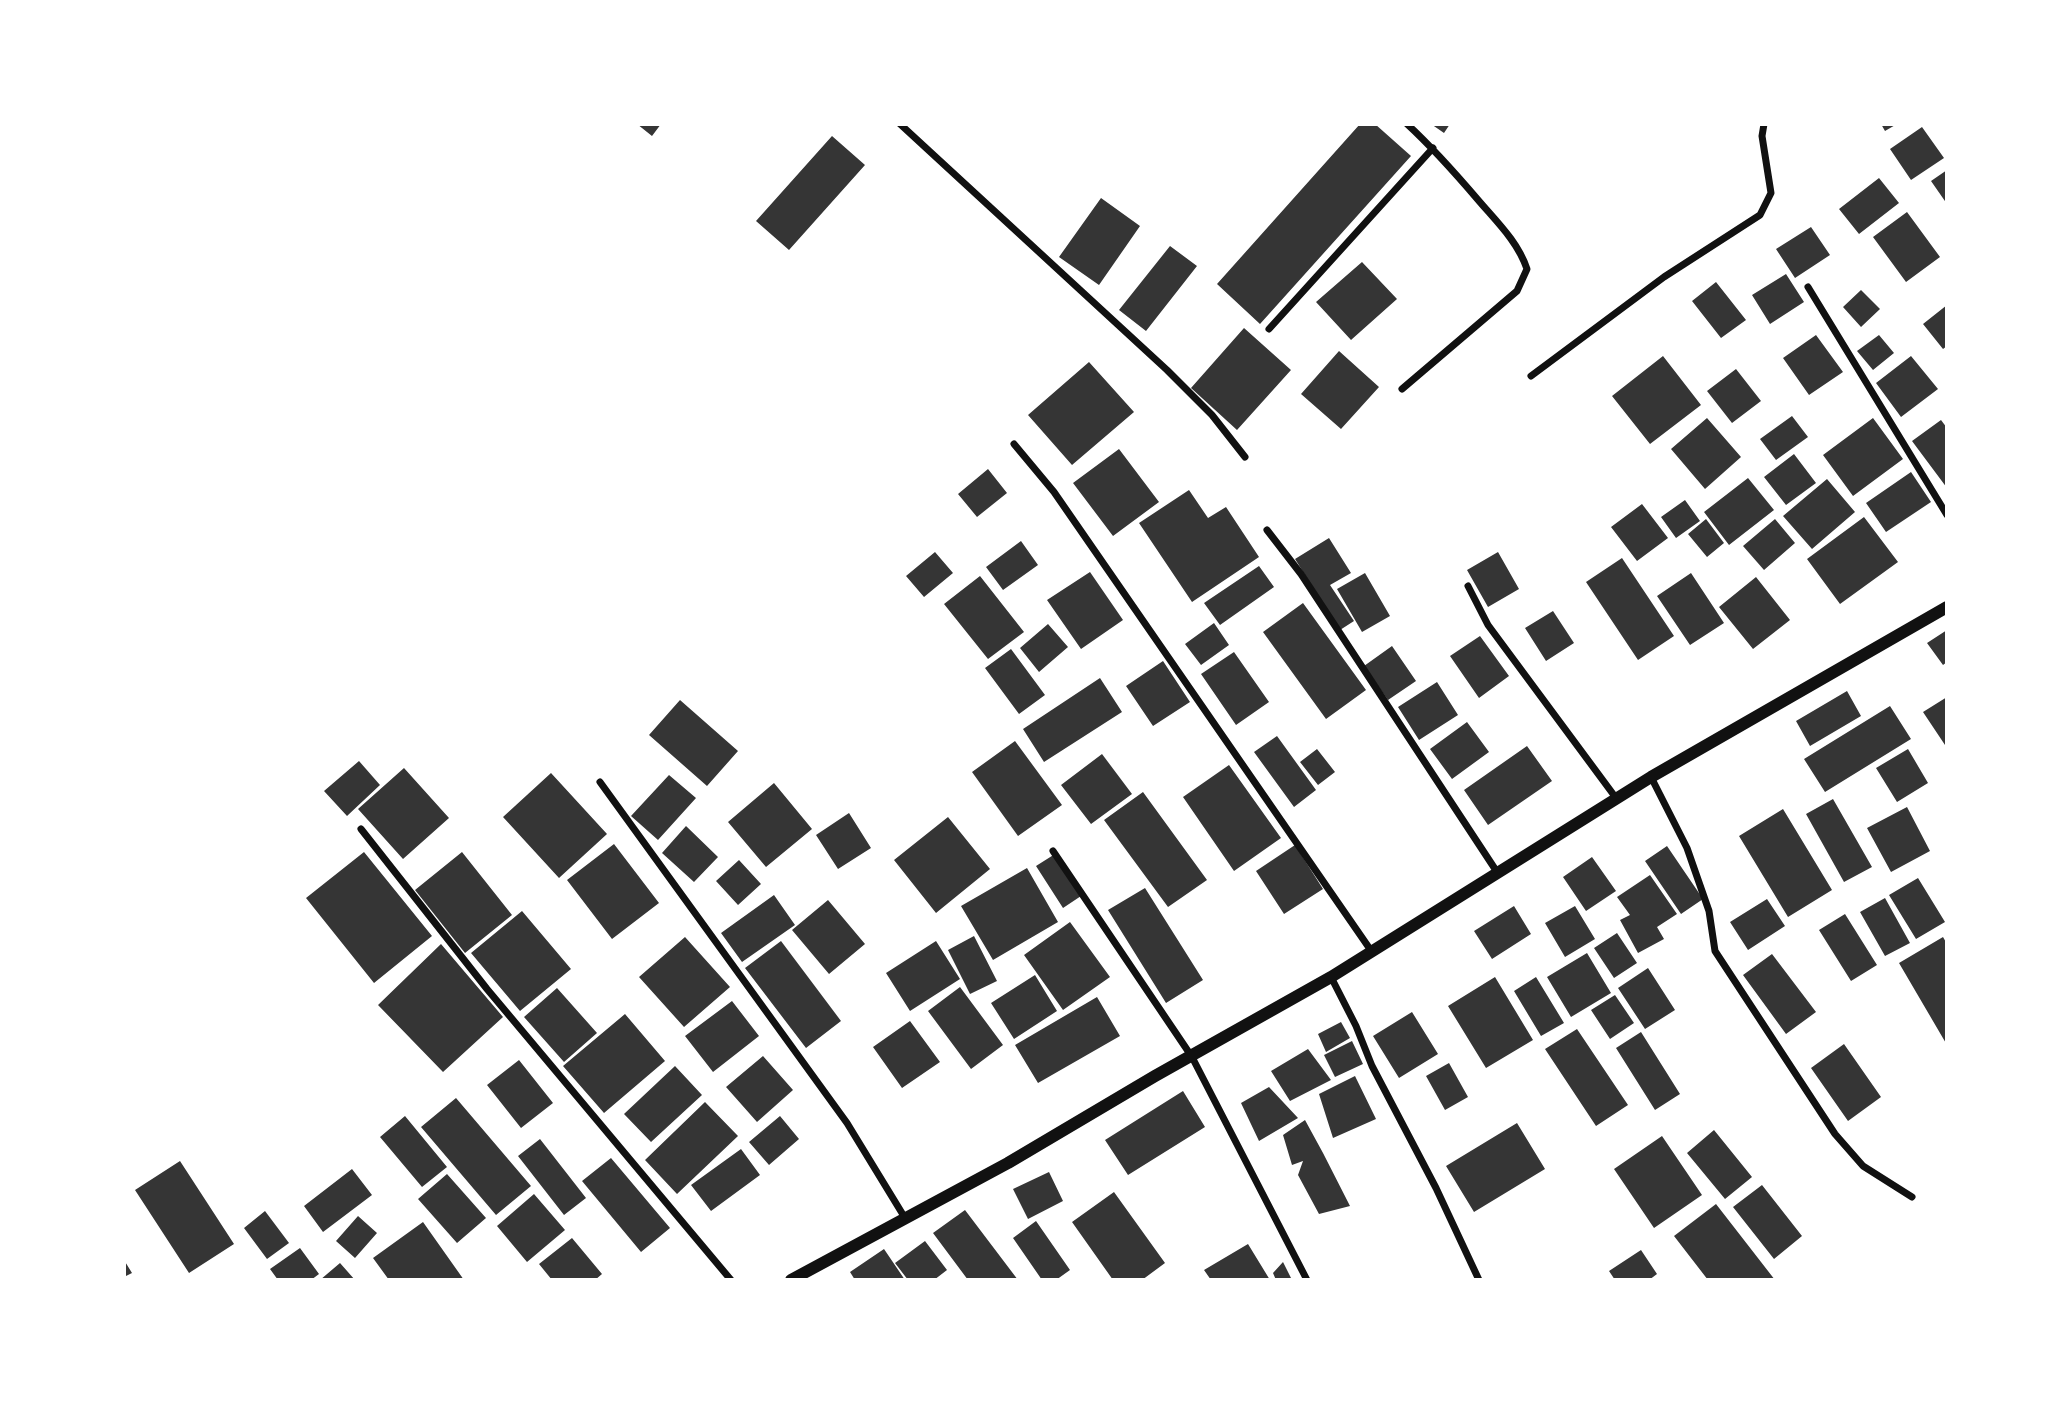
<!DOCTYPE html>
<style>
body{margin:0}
#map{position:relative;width:2071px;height:1404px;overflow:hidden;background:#fff;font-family:Overpass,sans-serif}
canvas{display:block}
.frame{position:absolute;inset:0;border:126px solid #fff;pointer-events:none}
</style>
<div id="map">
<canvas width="2071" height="1404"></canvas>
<div class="frame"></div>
</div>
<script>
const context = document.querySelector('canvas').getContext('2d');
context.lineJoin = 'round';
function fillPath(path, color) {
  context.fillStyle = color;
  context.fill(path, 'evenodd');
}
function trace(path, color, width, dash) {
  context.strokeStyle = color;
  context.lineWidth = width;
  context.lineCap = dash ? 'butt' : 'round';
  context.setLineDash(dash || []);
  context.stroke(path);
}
const building = new Path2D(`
 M637,124H661L652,136Z
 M1360,124H1375L1411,156L1260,324L1217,284Z
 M1431,124H1450L1444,133Z
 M1881,124H1897L1885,131Z
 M1922,127L1944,158L1911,180L1890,149Z
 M832,136L865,165L789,250L756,221Z
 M1947,170V204L1931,181Z
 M1879,178L1899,203L1859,234L1839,209Z
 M1101,198L1140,226L1099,285L1059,257Z
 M1907,212L1940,257L1906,282L1873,237Z
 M1811,227L1830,255L1795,278L1776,249Z
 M1170,246L1197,266L1146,331L1119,310Z
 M1362,262L1397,299L1351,340L1316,302Z
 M1786,274L1804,302L1770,324L1752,295Z
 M1716,282L1746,320L1721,338L1692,301Z
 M1861,290L1880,309L1861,327L1843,307Z
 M1947,305V346L1943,349L1923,324Z
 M1244,328L1291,370L1237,430L1191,388Z
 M1816,335L1843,372L1809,395L1783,358Z
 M1879,335L1894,353L1873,370L1857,351Z
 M1339,351L1379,387L1341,429L1301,394Z
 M1663,356L1701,405L1650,444L1612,396Z
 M1911,356L1938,389L1901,417L1876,383Z
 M1089,362L1134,412L1072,465L1028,415Z
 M1736,369L1761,401L1732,423L1707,391Z
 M1792,416L1808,437L1776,460L1760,439Z
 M1707,418L1741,457L1705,489L1671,449Z
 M1873,418L1903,459L1853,496L1823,455Z
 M1941,420L1947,428V488L1912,441Z
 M1119,449L1159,502L1113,536L1073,483Z
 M1794,454L1816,483L1786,505L1764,477Z
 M988,469L1007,493L977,517L958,494Z
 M1911,472L1931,502L1886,532L1866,503Z
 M1748,478L1774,510L1729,545L1704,512Z
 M1827,479L1855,512L1812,549L1783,516Z
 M1189,490L1208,518L1226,507L1259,557L1192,602L1139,523Z
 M1685,500L1700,521L1676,538L1661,517Z
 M1642,504L1668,538L1637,561L1611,527Z
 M1864,517L1898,562L1840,604L1807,559Z
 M1706,519L1724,543L1707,557L1688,534Z
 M1775,519L1795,543L1764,570L1743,546Z
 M1329,538L1351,573L1330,585L1354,621L1340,630L1295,559Z
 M1021,541L1038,565L1003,590L986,567Z
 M935,552L953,573L924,597L906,576Z
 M1498,552L1519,589L1488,607L1467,570Z
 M1622,558L1674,636L1638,660L1586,582Z
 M1259,566L1274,587L1220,625L1204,603Z
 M1090,572L1123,620L1081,649L1047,600Z
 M1365,573L1390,616L1362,632L1337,589Z
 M1691,573L1724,623L1690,645L1657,596Z
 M980,576L1024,632L988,659L944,604Z
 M1756,577L1790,620L1753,649L1719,607Z
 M1303,603L1366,690L1326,719L1263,632Z
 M1553,611L1574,643L1546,661L1525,628Z
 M1214,623L1229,645L1201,665L1185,644Z
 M1048,624L1068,647L1039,672L1020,648Z
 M1947,630V662L1943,665L1927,643Z
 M1480,636L1509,676L1479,698L1450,656Z
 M1392,646L1416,681L1388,700L1364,666Z
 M1011,649L1045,695L1019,714L985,668Z
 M1234,652L1269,702L1236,725L1201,674Z
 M1163,661L1190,702L1153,726L1126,686Z
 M1100,678L1122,712L1044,762L1023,729Z
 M1437,682L1458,715L1419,740L1398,707Z
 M1847,691L1861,716L1810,746L1796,721Z
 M1947,697V748L1923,712Z
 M680,700L738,751L707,786L649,735Z
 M1890,706L1911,739L1825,792L1804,759Z
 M1467,722L1489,752L1452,779L1430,749Z
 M1277,736L1316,790L1294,807L1254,752Z
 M1015,741L1062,805L1018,836L972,772Z
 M1527,746L1552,781L1488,825L1464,790Z
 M1317,749L1335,772L1318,785L1300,762Z
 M1908,749L1928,783L1897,802L1876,768Z
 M1102,754L1132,794L1091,824L1061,785Z
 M359,761L380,785L347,816L324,791Z
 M1229,765L1281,838L1234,871L1183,797Z
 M404,768L449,818L403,859L358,809Z
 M551,773L607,834L559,878L503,817Z
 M669,775L696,798L658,840L631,816Z
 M774,783L812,829L766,867L728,822Z
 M1143,792L1207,880L1168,907L1104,820Z
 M1833,799L1872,867L1844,882L1806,814Z
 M1907,807L1930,851L1891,872L1867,828Z
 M1783,809L1832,890L1788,917L1739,836Z
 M849,813L871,848L838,869L816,835Z
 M948,817L990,869L936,913L894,860Z
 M686,826L718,857L694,882L662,853Z
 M614,844L659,903L612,939L567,880Z
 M1295,845L1323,889L1284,914L1256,871Z
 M1667,846L1703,899L1681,914L1645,861Z
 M364,852L432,936L374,983L306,898Z
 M462,852L512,915L465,953L415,890Z
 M1055,854L1081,896L1063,908L1036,866Z
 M1592,857L1616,891L1586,911L1563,877Z
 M739,860L761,884L738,905L716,881Z
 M1027,868L1058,922L993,960L961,906Z
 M1650,875L1677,914L1657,927L1664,939L1638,953L1620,920L1630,915L1617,897Z
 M1918,878L1945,922L1916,939L1889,895Z
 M1145,888L1203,980L1166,1003L1108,910Z
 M774,895L795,925L742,962L721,933Z
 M1885,898L1910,943L1885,956L1860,912Z
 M1767,899L1785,926L1748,950L1730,922Z
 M828,900L865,944L829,974L792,930Z
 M1514,906L1531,934L1492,959L1474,931Z
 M1575,906L1595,939L1565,957L1545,923Z
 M522,911L571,969L520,1011L471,953Z
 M1845,914L1877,965L1851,981L1819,930Z
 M1070,922L1110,977L1063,1010L1024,955Z
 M1617,933L1637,963L1614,978L1594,948Z
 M974,936L997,981L970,994L948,950Z
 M685,937L730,987L684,1027L639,977Z
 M1943,937L1947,944V1045L1899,963Z
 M781,941L841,1021L806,1048L745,968Z
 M936,941L960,979L910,1011L886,973Z
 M441,944L503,1017L443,1072L378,1005Z
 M1587,953L1611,993L1571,1017L1547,977Z
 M1772,954L1816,1012L1786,1034L1743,975Z
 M1648,968L1675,1010L1645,1029L1618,988Z
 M1035,975L1057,1011L1014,1039L991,1003Z
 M1495,977L1533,1040L1486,1068L1448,1006Z
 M1536,977L1564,1023L1541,1036L1514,991Z
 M960,987L1003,1045L971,1069L928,1011Z
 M557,988L597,1033L564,1062L524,1017Z
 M1615,995L1634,1023L1610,1039L1591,1010Z
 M1097,997L1120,1036L1038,1083L1015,1045Z
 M732,1001L759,1036L713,1072L685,1036Z
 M1412,1012L1438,1054L1399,1078L1373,1036Z
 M625,1014L665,1061L604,1113L563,1066Z
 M910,1021L940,1062L902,1088L873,1047Z
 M1341,1022L1350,1038L1326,1052L1318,1034Z
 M1577,1029L1628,1105L1596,1126L1545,1049Z
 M1641,1032L1680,1094L1655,1110L1616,1048Z
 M1352,1041L1363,1064L1335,1077L1324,1055Z
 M1844,1044L1881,1097L1848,1121L1811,1068Z
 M1308,1049L1331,1080L1290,1101L1271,1071Z
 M763,1056L793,1090L757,1122L726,1087Z
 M519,1060L553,1103L521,1128L487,1085Z
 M1449,1063L1468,1097L1445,1110L1426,1076Z
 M675,1066L702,1095L651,1142L624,1114Z
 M1355,1076L1376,1119L1333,1138L1319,1094Z
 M1269,1087L1298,1118L1259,1141L1241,1103Z
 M1183,1091L1205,1127L1128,1175L1105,1140Z
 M456,1098L531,1186L496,1215L421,1127Z
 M705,1102L738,1136L677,1194L645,1160Z
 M405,1116L447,1167L422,1187L380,1137Z
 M780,1116L799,1139L769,1165L749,1142Z
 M1305,1120L1323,1153L1350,1206L1319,1214L1298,1175L1303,1161L1292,1165L1283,1135Z
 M1517,1123L1545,1169L1474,1212L1446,1166Z
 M1714,1130L1752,1177L1725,1199L1687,1153Z
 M1662,1136L1702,1195L1654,1228L1614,1169Z
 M540,1139L586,1198L564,1215L518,1156Z
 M741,1149L760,1175L711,1211L691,1185Z
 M611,1158L670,1228L641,1252L582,1181Z
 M180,1161L234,1244L189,1273L135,1190Z
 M352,1169L372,1195L323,1232L304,1206Z
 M1049,1172L1063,1201L1028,1219L1013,1189Z
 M447,1174L486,1218L457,1243L418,1199Z
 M1762,1185L1802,1236L1774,1259L1733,1207Z
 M1114,1192L1165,1263L1142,1280H1113L1072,1222Z
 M534,1194L565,1230L527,1262L497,1226Z
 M1716,1204L1775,1280H1708L1674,1236Z
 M965,1210L1018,1280H968L933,1233Z
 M265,1211L289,1243L267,1259L244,1228Z
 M358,1216L377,1233L355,1258L336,1241Z
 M1036,1221L1070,1270L1056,1280H1042L1013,1238Z
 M423,1222L464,1280H389L373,1258Z
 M572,1238L602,1274L595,1280H552L539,1264Z
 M925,1241L947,1270L934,1280H908L895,1263Z
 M1248,1244L1270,1280H1211L1204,1270Z
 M300,1248L319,1274L311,1280H278L270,1269Z
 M884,1249L905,1280H855L850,1272Z
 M1641,1250L1657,1274L1649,1280H1615L1609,1271Z
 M124,1260L132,1273L124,1277Z
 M1283,1262L1292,1280H1276L1273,1273Z
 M340,1263L355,1280H320Z`);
const minor = new Path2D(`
 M900,124L1167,370L1212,415L1245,457
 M1808,287L1947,515
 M1269,329L1433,148
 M1531,376L1664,277L1760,215L1771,193L1762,136L1764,124
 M1402,389L1517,291L1527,269C1518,242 1497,222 1479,201C1456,174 1433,148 1407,124
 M1014,444L1054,492L1372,952
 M1267,530L1301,574L1497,872
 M1468,586L1488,625L1616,798
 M1651,777L1687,848L1709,911L1715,951L1835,1134L1863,1166L1912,1197
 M600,782L847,1123L905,1218
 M361,829L487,989L731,1280
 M1053,851L1192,1057L1307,1280
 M1331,977L1356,1026L1372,1066L1436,1188L1479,1280`);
const tertiary = new Path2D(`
 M791,1280L1008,1163L1155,1076L1331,977L1651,777L1947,607`);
fillPath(building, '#353535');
trace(minor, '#111', 7);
trace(tertiary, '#111', 12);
</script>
